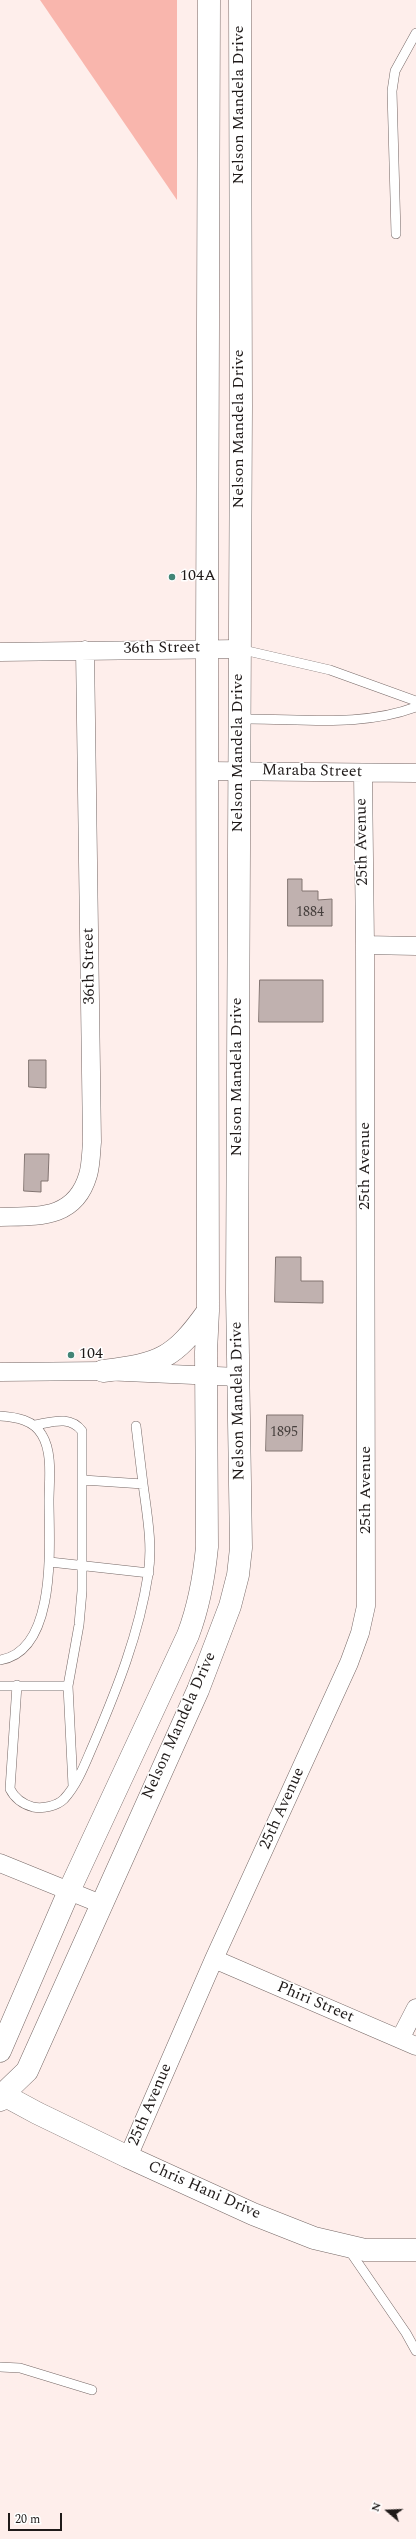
<!DOCTYPE html>
<style>
body{margin:0}
#map{position:relative;width:416px;height:2539px;overflow:hidden;background:#feeeeb;font-family:Spectral,serif}
canvas{display:block}
.north{position:absolute;left:368px;top:2491px;width:40px;height:40px;-webkit-text-stroke:3px #fff;paint-order:stroke;rotate:289deg;font-size:11px;font-weight:700;line-height:16px;text-align:center;color:#1f1a19}
.north::after{content:'';display:block;margin:auto;width:14px;height:18px;background:#1f1a19;clip-path:polygon(50% 0,100% 100%,50% 72%,0 100%)}
.scale{position:absolute;left:8px;top:2513px;width:54px;height:18px;box-sizing:border-box;border:2px solid #1f1a19;border-top:0;padding-left:5px;font-size:12px;line-height:14px;white-space:nowrap;color:#1f1a19;-webkit-text-stroke:3px #fff;paint-order:stroke}
</style>
<div id="map">
<canvas width="416" height="2539"></canvas>
<div class="north">N</div>
<div class="scale">20 m</div>
</div>
<script>
const context = document.querySelector('canvas').getContext('2d');
context.lineJoin = 'round';
function fillPath(path, color) {
  context.fillStyle = color;
  context.fill(path, 'evenodd');
}
function trace(path, color, width, dash) {
  context.strokeStyle = color;
  context.lineWidth = width;
  context.lineCap = dash ? 'butt' : 'round';
  context.setLineDash(dash || []);
  context.stroke(path);
}
function write(font, color, halo, rows, align = 'center') {
  context.font = font + ' Spectral,serif';
  context.lineWidth = 3;
  context.setLineDash([]);
  context.textBaseline = 'middle';
  context.strokeStyle = halo;
  context.fillStyle = color;
  for (const [text, x, y, turn = 0] of rows) {
    context.save();
    context.translate(x, y);
    context.rotate((+turn || 0) * Math.PI / 180);
    context.textAlign = isNaN(turn) ? turn : align;
    if (halo) context.strokeText(text, 0, 0);
    context.fillText(text, 0, 0);
    context.restore();
  }
}
const green = new Path2D(`
 M40,0H177V200Z`);
const building = new Path2D(`
 M288,879H302V891H318V900L332,899V926H288Z
 M260,980H323V1022H259Z
 M29,1060H46V1088L29,1087Z
 M25,1154H49L48,1181H41V1192L24,1191Z
 M276,1257H301V1281H323V1303L275,1302Z
 M267,1415H303L302,1451H266Z`);
const lane = new Path2D(`
 M396,234L392,91L395,71L416,33
 M239,649L330,670L416,701
 M240,719C298,718 361,728 416,707
 M0,1416C16,1417 34,1420 42,1435C53,1453 49,1481 49,1501C49,1542 58,1651 0,1660
 M136,1426L143,1484
 M50,1562L149,1573
 M17,1685L10,1789C15,1799 22,1804 33,1807C43,1809 57,1806 64,1799C78,1784 86,1761 94,1743C117,1689 139,1634 148,1575C153,1546 147,1514 143,1484L83,1480
 M0,1686H68L79,1625L82,1591V1431C70,1415 52,1422 35,1425
 M68,1686L73,1786
 M349,2250L406,2333L416,2351
 M0,2367L20,2368L92,2390`);
const street = new Path2D(`
 M0,652L239,649
 M207,771L416,773
 M365,945L416,946
 M0,1217C37,1216 75,1220 88,1175C91,1165 91,1153 92,1142L85,650
 M0,1372L103,1371L239,1377
 M0,1863L101,1904
 M214,1959L416,2046
 M400,2039L416,2008
 M128,2157L214,1959L349,1663L360,1633L366,1606L365,945L363,773`);
const secondary = new Path2D(`
 M103,1371C160,1364 174,1359 208,1311
 M0,2051L69,1891L188,1635C199,1606 204,1578 207,1547L206,1352L208,1311L207,649L209,0
 M0,2093L37,2113L128,2157L253,2214L314,2238L365,2250H416
 M0,2100L3,2094L27,2071L198,1690L230,1606L238,1575L241,1548L237,1292L241,405L240,0`);
const markers = [
 [172,577,4,"#428576"],
 [71,1355,4,"#428576"]
];
const numberNames = [
 ["1884",310,913],
 ["1895",284,1433]
];
const streetNames = [
 ["Nelson Mandela Drive",240,105,-90],
 ["Nelson Mandela Drive",240,429,-90],
 ["36th Street",162,649,-1],
 ["Nelson Mandela Drive",239,753,-90],
 ["Maraba Street",312,772,1],
 ["25th Avenue",363,842,-91],
 ["36th Street",90,966,-91],
 ["Nelson Mandela Drive",238,1077,-90],
 ["25th Avenue",366,1166,-90],
 ["Nelson Mandela Drive",239,1401,-91],
 ["25th Avenue",367,1490,-90],
 ["Nelson Mandela Drive",180,1726,-66],
 ["25th Avenue",283,1809,-66],
 ["Phiri Street",315,2003,23],
 ["25th Avenue",151,2105,-67],
 ["Chris Hani Drive",204,2191,24]
];
const poiNames = [
 ["104A",180,577],
 ["104",79,1355]
];
fillPath(green, '#f9b6ad');
fillPath(building, '#c0b1af');
trace(building, '#827471', 1);
trace(lane, '#756765', 10);
trace(street, '#756765', 19);
trace(secondary, '#756765', 23);
trace(lane, '#fff', 9);
trace(street, '#fff', 18);
trace(secondary, '#fff', 22);
for (const [x, y, r, color] of markers) {
  const dot = new Path2D();
  dot.arc(x, y, r, 0, 2 * Math.PI);
  context.fillStyle = color;
  context.fill(dot);
  trace(dot, '#fff', 1.5);
}
write('14px', '#47403e', null, numberNames);
write('16px', '#1f1a19', '#fff', streetNames);
write('16px', '#1f1a19', '#fff', poiNames, 'left');
</script>
